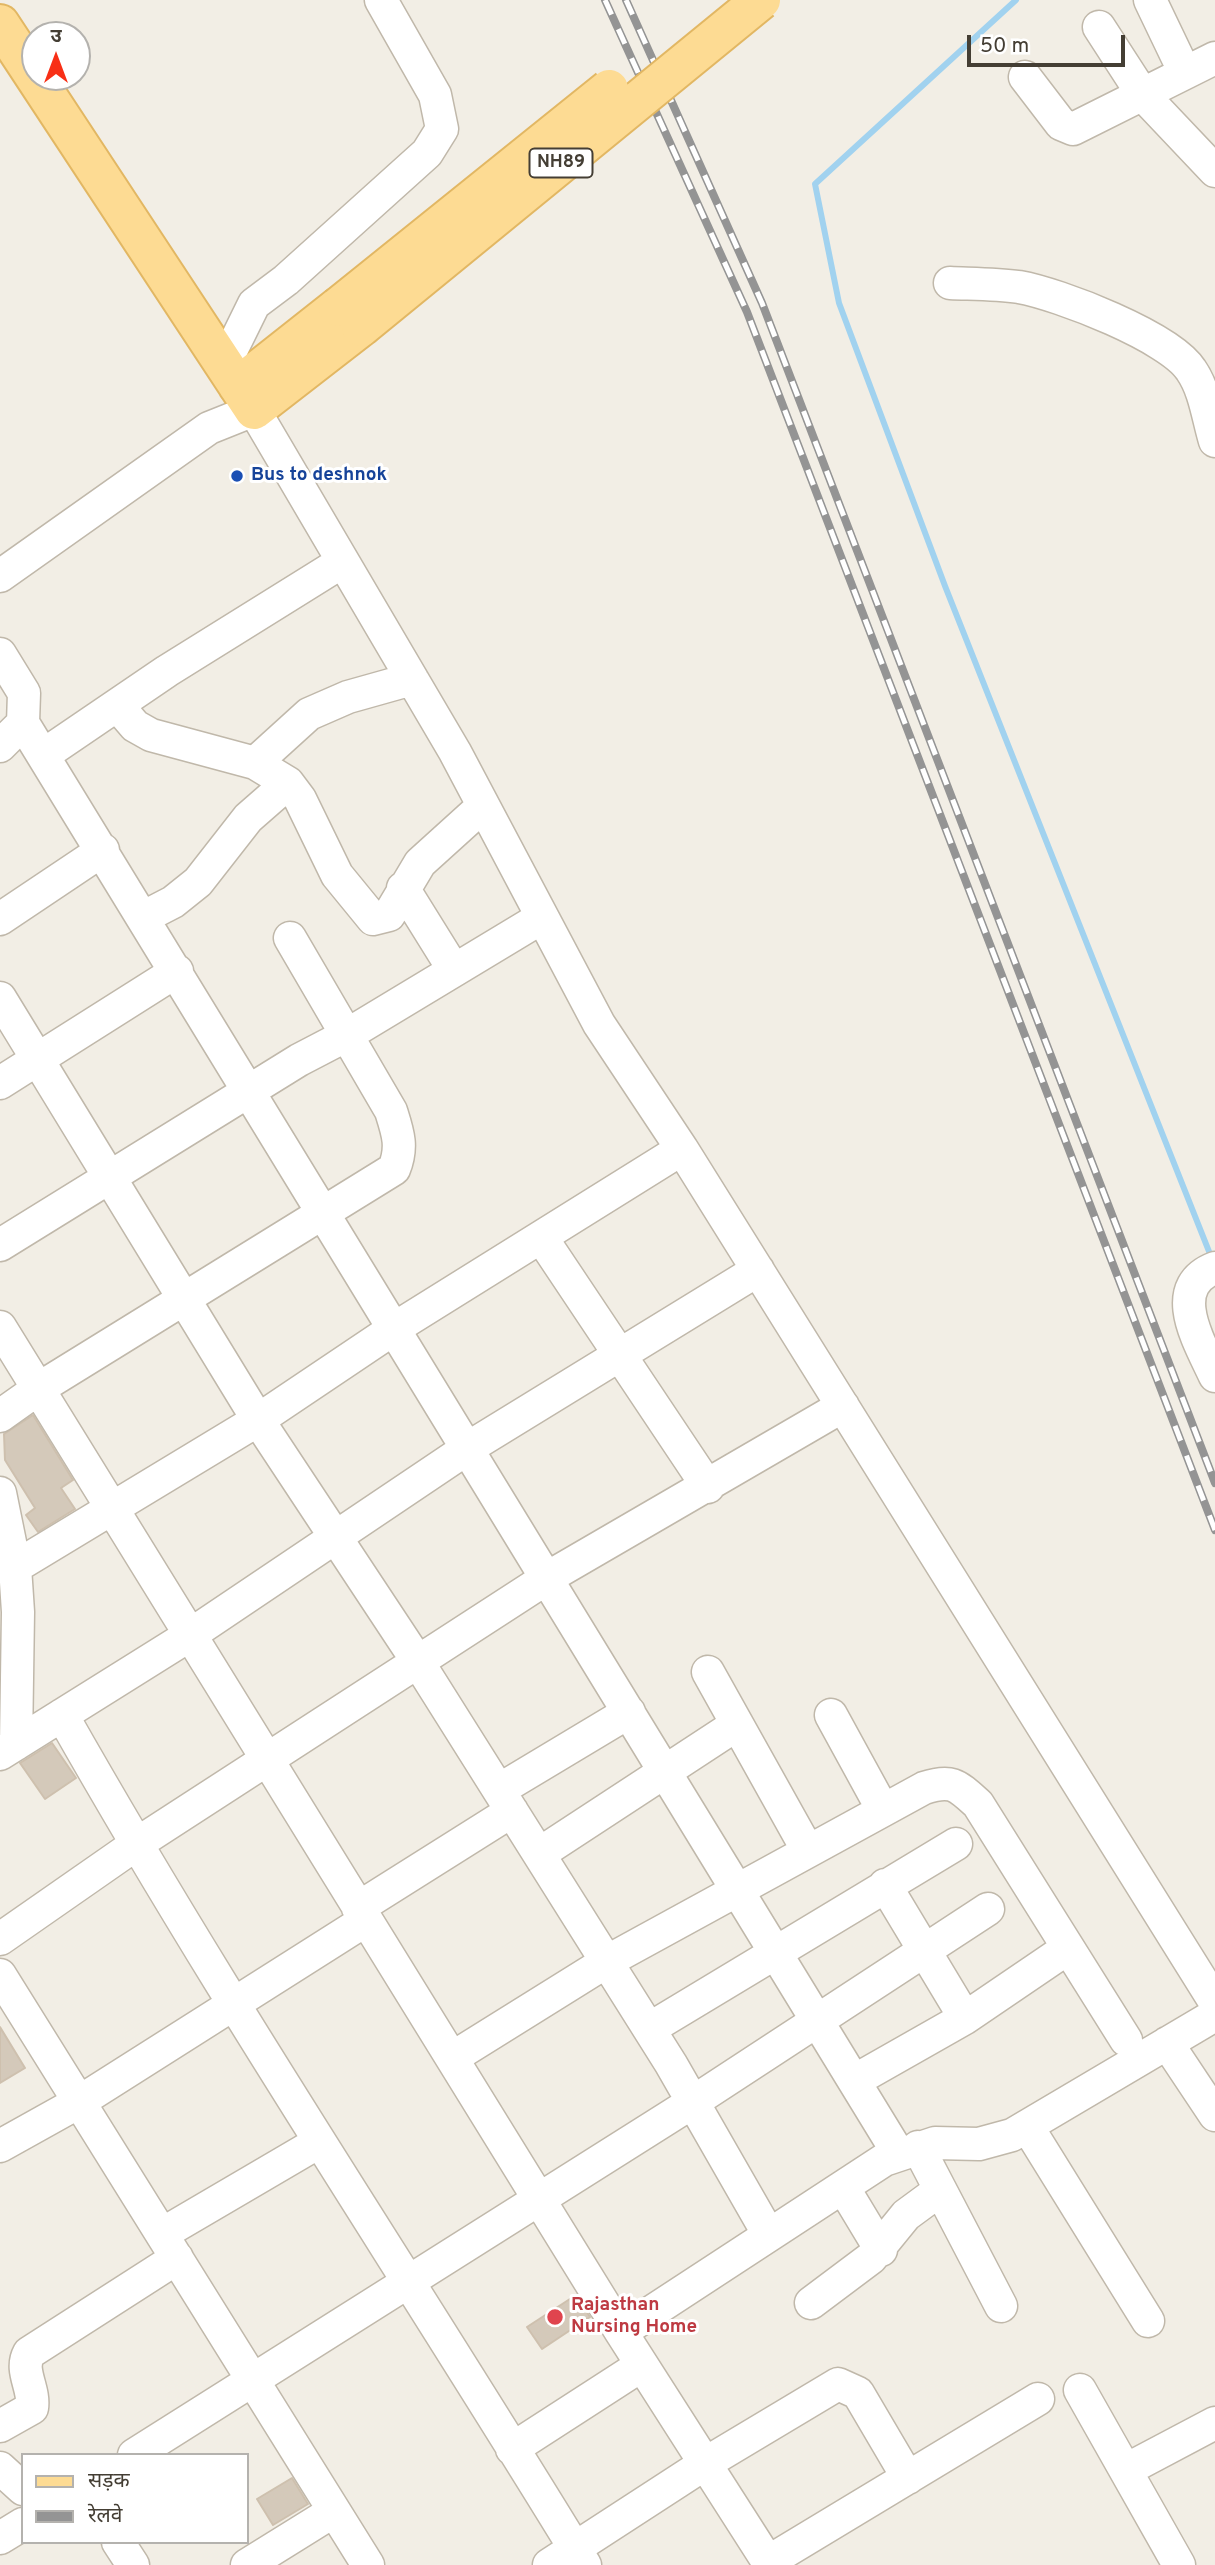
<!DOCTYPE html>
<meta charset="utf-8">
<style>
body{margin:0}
#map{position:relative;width:1215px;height:2565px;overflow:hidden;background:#f2eee5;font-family:Overpass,"Noto Sans Devanagari",sans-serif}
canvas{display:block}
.legend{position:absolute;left:21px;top:2453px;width:228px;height:91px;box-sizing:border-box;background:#fff;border:2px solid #b4b2ae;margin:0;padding:9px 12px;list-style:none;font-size:21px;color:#443e34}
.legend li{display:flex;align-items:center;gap:14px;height:35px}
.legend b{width:35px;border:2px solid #b4b2ae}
.north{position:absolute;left:21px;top:21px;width:70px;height:70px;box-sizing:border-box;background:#fff;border:2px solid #b4b2ae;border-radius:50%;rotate:0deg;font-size:19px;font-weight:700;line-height:28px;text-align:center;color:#443e34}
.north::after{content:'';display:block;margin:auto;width:24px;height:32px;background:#f82f16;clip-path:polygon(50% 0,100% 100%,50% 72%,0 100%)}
.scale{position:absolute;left:967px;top:35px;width:158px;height:32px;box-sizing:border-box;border:4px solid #443e34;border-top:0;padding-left:9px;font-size:21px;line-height:24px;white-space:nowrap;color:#443e34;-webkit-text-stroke:5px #fff;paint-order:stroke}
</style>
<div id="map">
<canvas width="1215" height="2565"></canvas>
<ul class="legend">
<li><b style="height:9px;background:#fddb93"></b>सड़क</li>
<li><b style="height:9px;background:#949494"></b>रेलवे</li>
</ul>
<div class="north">उ</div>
<div class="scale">50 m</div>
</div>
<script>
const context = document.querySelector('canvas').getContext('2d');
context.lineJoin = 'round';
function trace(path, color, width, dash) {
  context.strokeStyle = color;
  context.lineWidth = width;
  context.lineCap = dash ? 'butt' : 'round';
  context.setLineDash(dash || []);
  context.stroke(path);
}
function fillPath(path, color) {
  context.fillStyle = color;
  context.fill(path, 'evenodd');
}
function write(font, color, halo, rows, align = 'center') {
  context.font = font + ' Overpass,sans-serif';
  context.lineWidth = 6;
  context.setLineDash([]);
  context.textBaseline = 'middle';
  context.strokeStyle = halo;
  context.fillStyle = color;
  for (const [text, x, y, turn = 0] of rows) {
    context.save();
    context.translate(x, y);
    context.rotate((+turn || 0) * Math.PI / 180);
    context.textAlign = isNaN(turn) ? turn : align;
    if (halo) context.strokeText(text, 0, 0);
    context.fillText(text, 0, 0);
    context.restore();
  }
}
const stream = new Path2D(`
 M1016,0L815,184L839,303L945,586L1212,1259`);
const building = new Path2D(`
 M33,1415L73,1480L61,1488L75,1509L38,1532L26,1515L35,1508L5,1460L4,1434Z
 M52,1743L76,1778L45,1799L20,1763Z
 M0,2027L25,2068L0,2083Z
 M576,2295L590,2317L542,2349L527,2327Z
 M292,2478L308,2504L273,2525L257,2499Z`);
const minor = new Path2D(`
 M1150,0L1185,73
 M1099,27L1143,95L1215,171
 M1025,77L1061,124L1073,129L1215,58
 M950,283C973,284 997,284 1019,287C1059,294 1170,337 1191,370C1205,390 1208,418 1215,441
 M224,365L254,304L286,280L427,153L442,129L435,95L381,0
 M0,576L209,428L254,410L455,752L599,1024L682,1149L1215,2002
 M0,654L24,693L23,723L0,746
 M117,705L135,726L151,735L255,763L288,783L300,799L337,875L373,919L389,915L420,863L483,806
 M23,723L898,2153
 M45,754L167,671L342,562
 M255,763L309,714L348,697L412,679
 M403,888L454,970
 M144,917L173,902L198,882L248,818L288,783
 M0,919L103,850
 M0,998L258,1420L418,1662L671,2064L769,2235
 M0,1083L177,971
 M541,1237L708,1487
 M0,1245L299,1060L347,1035L541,918
 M1215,1268C1165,1287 1200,1343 1215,1376
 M0,1327L621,2332L770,2565
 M0,1416L38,1389L394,1169C403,1147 398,1133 391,1111L290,938
 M0,1493L15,1567L18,1612L16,1744
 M15,1567L258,1420L395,1328L682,1149
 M708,1672L808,1851
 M62,1715C226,2005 412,2281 585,2565
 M831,1715L883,1810
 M0,1754L190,1635L468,1448L758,1270
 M499,1790L629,1712
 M539,1854L736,1725
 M885,1885L965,2018
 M358,1908L512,1811
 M0,1939L135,1845L547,1578L843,1406
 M0,1975L368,2565
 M649,2029L956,1844
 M1167,2043L1215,2115
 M452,2058L606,1962L924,1788C952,1779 957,1785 978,1804L1126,2040
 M854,2081L965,2018L1068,1948
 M1027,2126L1148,2321
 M0,2146L79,2102L366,1920
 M918,2147L1001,2306
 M843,2187L881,2250
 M162,2234L319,2142
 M811,2303L871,2258L906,2215L940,2190
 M621,2332L884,2160L935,2143L979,2144L1012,2135L1215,2015
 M1080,2390L1179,2565
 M0,2426L32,2408C35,2388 19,2371 29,2353L177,2258
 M512,2449L642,2365
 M134,2455L693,2102L988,1909
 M0,2468L23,2489
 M1126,2470L1215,2423
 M0,2538L23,2524
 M118,2542L133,2565
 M768,2562L1038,2399
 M247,2565L334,2511
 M549,2565L706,2463L838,2384L858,2393L908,2478`);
const major = new Path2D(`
 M0,24L254,410L361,327
 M238,386L338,307`);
const rail = new Path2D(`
 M605,0L747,312L1215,1530
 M626,0L762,303L1215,1483`);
const majorBridge = new Path2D(`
 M338,307L609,89
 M361,327L761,0`);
const markers = [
 [237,476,7,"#1a4fb4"],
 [555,2317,9,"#e0444e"]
];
const shields = [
 [561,163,63]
];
const shieldNames = [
 ["NH89",561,163]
];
const transitNames = [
 ["Bus to deshnok",251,476]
];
const healthNames = [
 ["Rajasthan",571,2306],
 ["Nursing Home",571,2328]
];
trace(stream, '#a1d2ef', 6);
fillPath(building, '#d4c9ba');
trace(building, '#cec0ae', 2);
trace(minor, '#c0b8aa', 35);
trace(major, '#e2b763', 42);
trace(minor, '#fff', 32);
trace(major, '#fddb93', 38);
trace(rail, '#949494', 8);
trace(rail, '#fff', 5, [16]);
trace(majorBridge, '#e2b763', 42, []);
trace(majorBridge, '#fddb93', 38);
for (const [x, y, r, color] of markers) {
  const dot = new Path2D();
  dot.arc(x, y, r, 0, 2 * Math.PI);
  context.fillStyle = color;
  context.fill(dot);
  trace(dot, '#fff', 2.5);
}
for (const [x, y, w] of shields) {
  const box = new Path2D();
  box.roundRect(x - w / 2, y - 14.5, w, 29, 5);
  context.fillStyle = '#fff';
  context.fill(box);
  trace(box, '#443e34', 2);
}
write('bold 18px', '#443e34', null, shieldNames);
write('bold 19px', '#164399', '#fff', transitNames, 'left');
write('bold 19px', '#be3a42', '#fff', healthNames, 'left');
</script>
